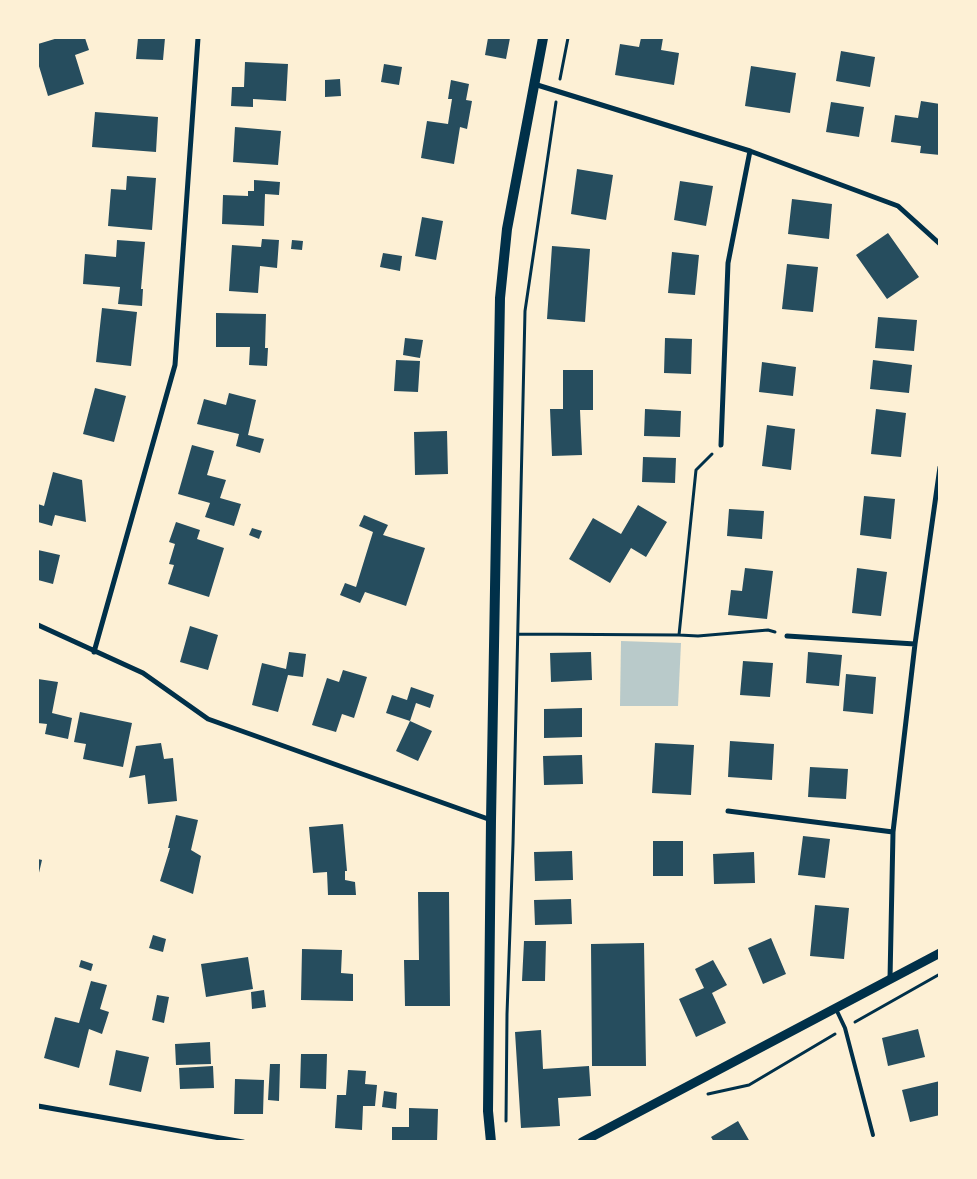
<!DOCTYPE html>
<style>
body{margin:0}
#map{position:relative;width:977px;height:1179px;overflow:hidden;background:#fdf0d5;font-family:"Exo 2",sans-serif}
canvas{display:block}
.frame{position:absolute;inset:0;border:39px solid #fdf0d5;pointer-events:none}
</style>
<div id="map">
<canvas width="977" height="1179"></canvas>
<div class="frame"></div>
</div>
<script>
const context = document.querySelector('canvas').getContext('2d');
context.lineJoin = 'round';
function fillPath(path, color) {
  context.fillStyle = color;
  context.fill(path, 'evenodd');
}
function trace(path, color, width, dash) {
  context.strokeStyle = color;
  context.lineWidth = width;
  context.lineCap = dash ? 'butt' : 'round';
  context.setLineDash(dash || []);
  context.stroke(path);
}
const green = new Path2D(`
 M621,641L681,643L678,706H620Z`);
const building = new Path2D(`
 M58,38H85L89,50L75,55L84,84L48,96L38,63V44Z
 M138,38H165L163,60L136,59Z
 M488,38H510L506,59L485,55Z
 M641,38H663L661,50L679,53L674,85L615,75L620,44L639,47Z
 M841,51L875,57L870,87L836,81Z
 M245,62L288,64L286,101L253,99V107L231,106L232,87H244Z
 M384,64L402,67L399,85L381,82Z
 M751,66L796,73L790,113L745,106Z
 M340,79L341,96L325,97V80Z
 M451,80L469,84L466,100L472,101L467,129L460,127L454,164L421,158L427,121L448,124L452,99H448Z
 M921,101L940,104V155L920,153L921,146L891,142L895,115L918,118Z
 M831,102L864,107L859,137L826,132Z
 M95,112L158,117L156,152L92,147Z
 M235,127L281,131L278,165L233,162Z
 M577,169L613,175L606,220L571,214Z
 M127,176L156,178L152,230L108,226L111,189L126,190Z
 M254,180L280,182L279,195L265,194L264,226L222,224L223,195L248,196V191H254Z
 M680,181L713,186L706,226L674,220Z
 M792,199L832,204L829,239L788,234Z
 M422,217L443,221L436,260L415,256Z
 M888,233L919,277L887,299L856,255Z
 M262,239L279,240L277,268L260,266L258,293L229,291L232,245L261,247Z
 M117,240L145,242L141,289H143L142,306L118,304L120,287L83,284L85,254L116,257Z
 M292,240L303,241L302,250L291,249Z
 M552,246L590,249L585,322L547,319Z
 M672,252L699,255L695,295L668,293Z
 M383,253L402,256L400,271L380,267Z
 M787,264L818,267L813,312L782,309Z
 M102,308L137,312L131,366L96,362Z
 M216,313L266,314L265,348H268L267,366L249,365L250,347H216Z
 M878,317L917,320L914,351L875,348Z
 M405,338L423,340L420,358L403,355Z
 M665,338L692,339L691,374L664,373Z
 M396,360L420,361L418,392L394,391Z
 M873,360L912,365L909,393L870,389Z
 M762,362L796,367L793,396L759,392Z
 M563,370H593V410H580L582,455L552,456L550,409H563Z
 M95,388L126,396L114,442L83,434Z
 M229,393L256,400L248,435L264,439L260,453L236,446L239,434L197,424L204,399L226,405Z
 M645,409L681,411L680,437L644,436Z
 M876,409L906,413L901,457L871,454Z
 M767,425L795,429L791,470L762,466Z
 M447,431L448,474L415,475L414,432Z
 M192,445L214,451L207,475L226,480L220,498L241,504L234,526L205,517L210,503L178,494Z
 M643,457L676,458L675,483L642,482Z
 M53,472L82,480L86,522L55,515L52,526L38,522V504L44,506Z
 M864,496L895,499L891,539L860,535Z
 M638,505L667,522L646,557L631,548L610,583L569,559L593,518L621,534Z
 M729,509L764,511L762,539L727,536Z
 M364,515L388,525L383,535L425,548L406,606L365,592L360,603L340,595L345,583L356,587L373,532L359,526Z
 M176,522L200,530L197,539L224,548L209,597L168,584L174,565L169,564L175,544L169,542Z
 M252,528L262,531L259,539L249,535Z
 M38,550L60,555L53,584L38,580Z
 M745,568L773,571L767,619L728,615L731,590L742,591Z
 M857,568L887,572L881,616L852,613Z
 M190,626L218,635L208,670L180,662Z
 M289,652L306,654L303,677L288,675L278,712L252,705L262,663L286,669Z
 M591,652L592,680L551,682L550,653Z
 M808,652L842,655L839,686L806,683Z
 M743,661L773,663L770,697L740,695Z
 M343,670L367,677L354,718L342,714L336,732L312,725L327,678L339,682Z
 M846,674L876,677L873,714L843,711Z
 M38,679L58,682L52,713L72,718L68,739L45,734L47,724L38,723Z
 M411,687L434,695L430,708L416,703L410,721L386,713L392,695L407,700Z
 M582,708V737L544,738V709Z
 M80,712L132,723L123,767L83,759L86,744L74,742Z
 M410,721L432,731L418,761L396,751Z
 M730,741L774,744L772,780L728,777Z
 M161,743L164,759L173,758L177,801L148,804L145,775L129,778L136,746Z
 M655,743L694,745L691,795L652,793Z
 M582,755L583,784L544,785L543,756Z
 M810,767L848,769L846,799L808,797Z
 M176,815L198,820L191,850L201,856L193,894L160,881L170,848H168Z
 M343,824L347,871H345V880L355,882L356,895H328L327,872L313,873L309,827Z
 M803,836L830,839L825,878L798,875Z
 M653,841H683V876H653Z
 M572,851L573,880L535,881L534,852Z
 M754,852L755,883L714,884L713,854Z
 M38,859L42,860L38,877Z
 M418,892H449L450,1006H405L404,960H419Z
 M571,899L572,924L535,925L534,900Z
 M815,905L849,908L844,959L810,956Z
 M153,935L166,939L163,952L149,948Z
 M771,938L786,974L763,984L748,948Z
 M524,941H546L545,981H522Z
 M644,943L646,1066H592L591,944Z
 M302,949L342,950L341,973L353,974V1001L301,1000Z
 M248,957L253,989L206,997L201,964Z
 M81,960L93,964L91,971L79,967Z
 M713,960L727,985L712,993L726,1023L696,1037L679,999L704,988L695,969Z
 M91,981L107,985L100,1009L109,1012L102,1034L89,1029L79,1068L44,1058L55,1017L79,1023Z
 M264,990L266,1007L252,1009L251,992Z
 M157,995L169,997L164,1023L152,1020Z
 M918,1029L925,1057L888,1066L882,1038Z
 M541,1030L543,1069L589,1066L591,1096L558,1098L560,1126L521,1128L515,1032Z
 M210,1042L211,1064L176,1065L175,1044Z
 M116,1050L149,1057L141,1092L109,1085Z
 M301,1054H327L326,1089L300,1088Z
 M270,1064H280L279,1101L268,1100Z
 M213,1066L214,1088L180,1089L179,1068Z
 M348,1070L366,1071L365,1084L377,1085L375,1106H363L362,1130L335,1128L337,1095H346Z
 M235,1079L264,1080L263,1114H234Z
 M940,1081V1115L910,1122L902,1090Z
 M384,1091L397,1093L396,1109L382,1107Z
 M409,1108L438,1109L437,1142H392V1127H409Z
 M738,1121L750,1142H714L711,1137Z`);
const path = new Path2D(`
 M560,79L568,38
 M518,634L679,635L696,470L712,454
 M679,635L698,636L768,630L775,632
 M855,1022L940,974
 M708,1094L749,1085L835,1034
 M506,1121L507,1014L513,844L525,311L556,102`);
const service = new Path2D(`
 M836,1009L845,1028L873,1135`);
const minor = new Path2D(`
 M534,84L750,151L898,206L940,244
 M721,445L728,263L750,151
 M38,625L143,673L208,719L491,820
 M787,636L915,644
 M94,652L175,365L198,38
 M728,811L893,832
 M890,979L893,832L915,644L940,467
 M38,1106L243,1142`);
const tertiary = new Path2D(`
 M582,1142L940,953`);
const secondary = new Path2D(`
 M491,1142L488,1111L491,820L500,298L507,229L543,38`);
fillPath(green, '#b9caca');
fillPath(building, '#264d5e');
trace(path, '#003049', 3);
trace(service, '#003049', 4);
trace(minor, '#003049', 5);
trace(tertiary, '#003049', 9);
trace(secondary, '#003049', 10);
</script>
